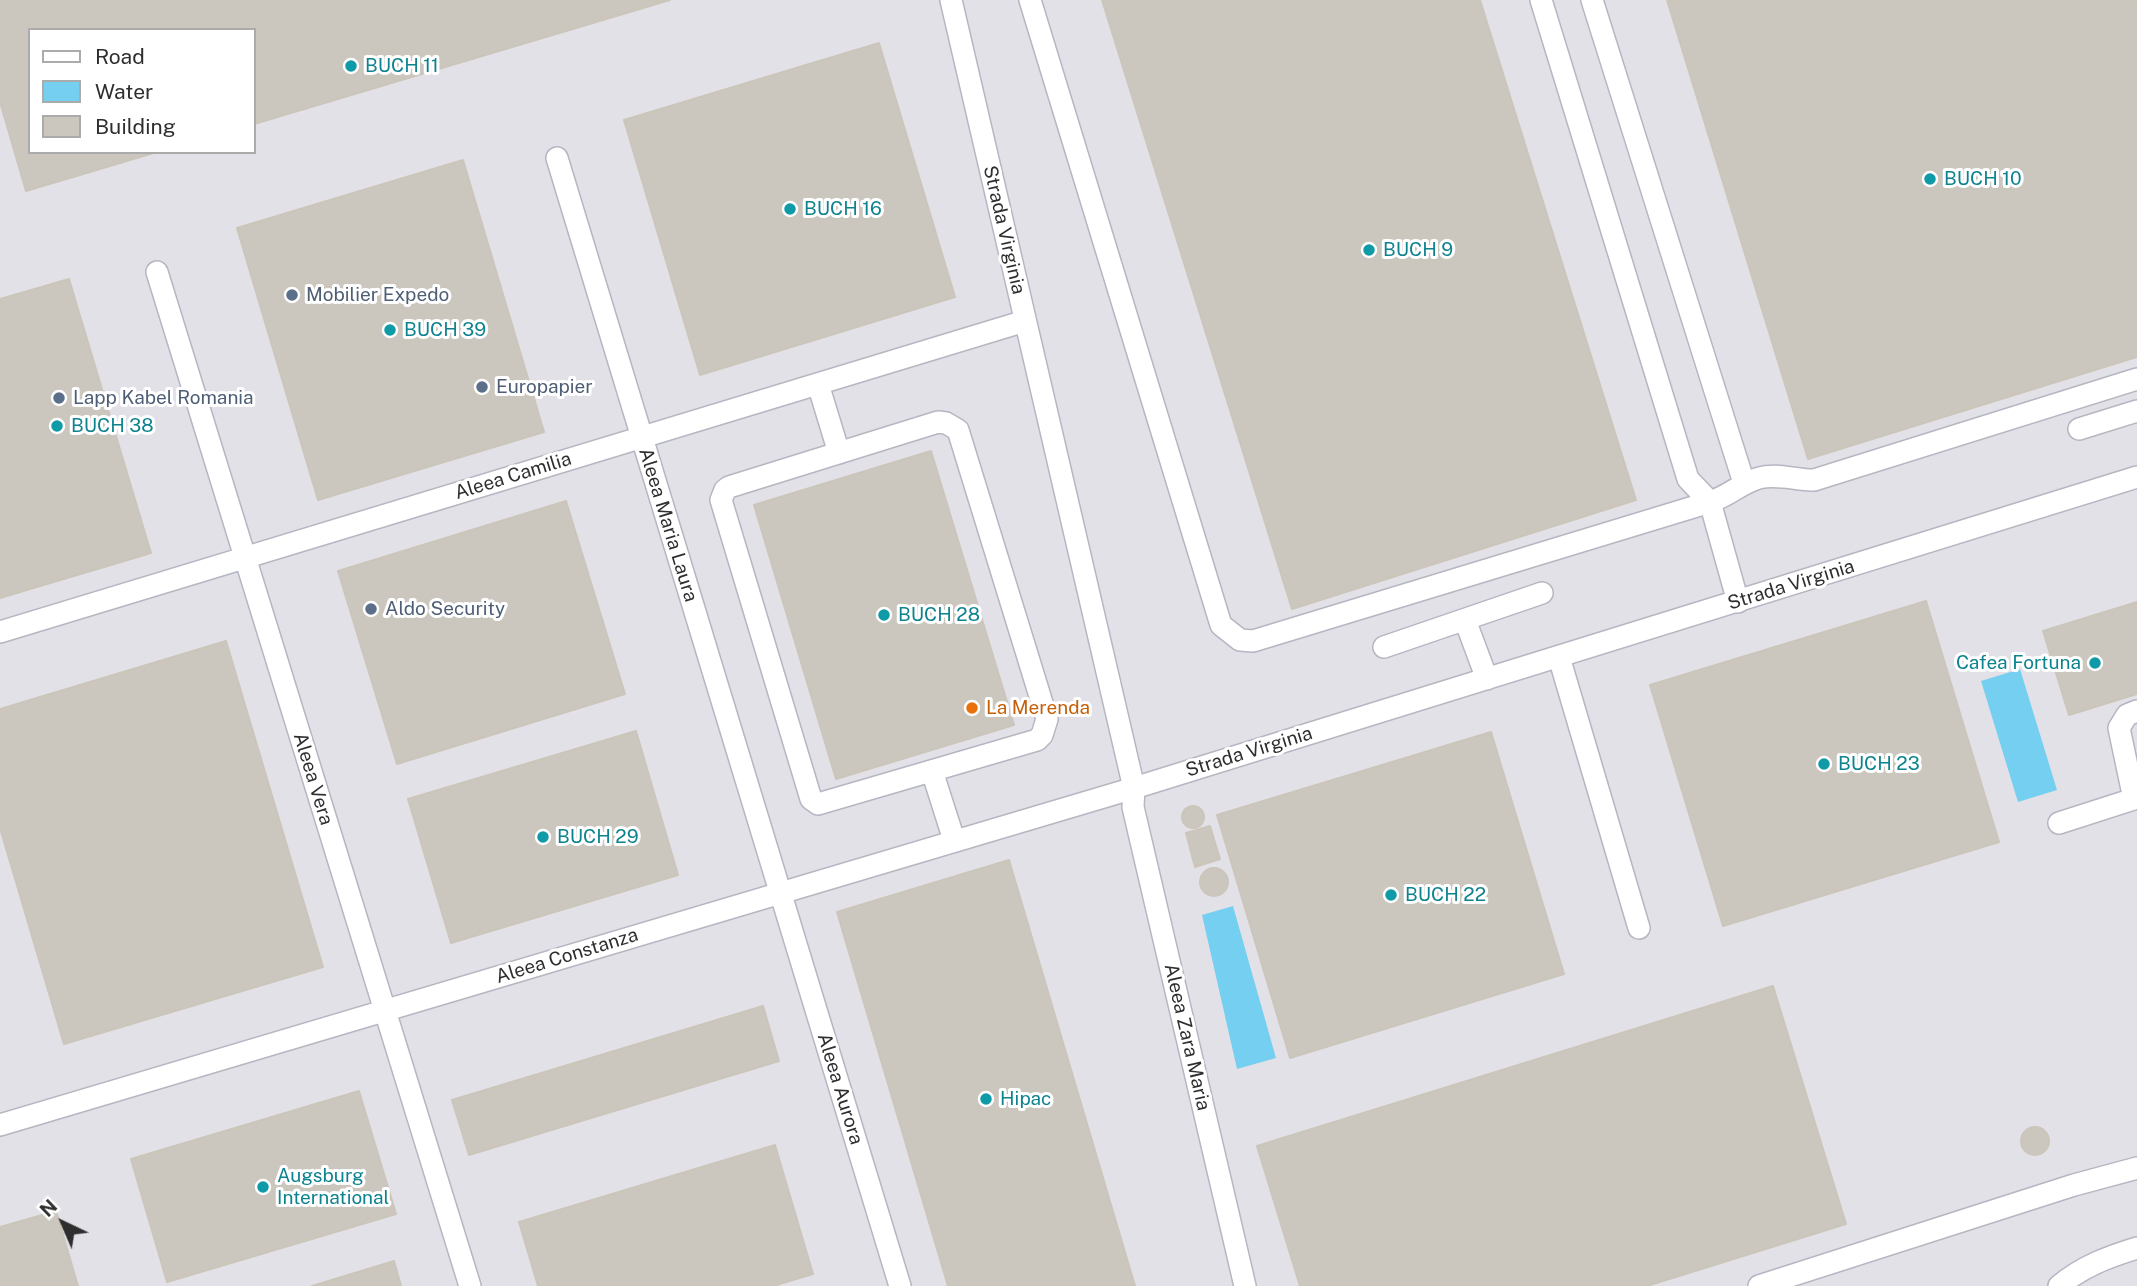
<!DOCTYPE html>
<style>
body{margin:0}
#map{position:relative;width:2137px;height:1286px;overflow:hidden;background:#efe9e1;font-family:"Public Sans",sans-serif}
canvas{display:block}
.legend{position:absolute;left:28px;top:28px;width:228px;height:126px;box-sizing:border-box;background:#fff;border:2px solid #ababab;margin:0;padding:9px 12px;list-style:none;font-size:21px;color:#2e2e2e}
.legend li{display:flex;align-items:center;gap:14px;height:35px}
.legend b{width:35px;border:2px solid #ababab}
.north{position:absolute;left:28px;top:1188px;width:70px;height:70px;-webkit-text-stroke:5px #fff;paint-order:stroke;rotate:316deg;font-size:19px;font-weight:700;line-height:28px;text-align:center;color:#2e2e2e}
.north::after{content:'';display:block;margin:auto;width:24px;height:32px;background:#2e2e2e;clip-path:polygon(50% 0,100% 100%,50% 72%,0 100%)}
</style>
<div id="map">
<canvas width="2137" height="1286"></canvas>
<ul class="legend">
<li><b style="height:9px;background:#fff"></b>Road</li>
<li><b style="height:19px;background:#75cff0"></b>Water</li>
<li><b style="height:19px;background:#cbc7bf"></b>Building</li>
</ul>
<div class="north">N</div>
</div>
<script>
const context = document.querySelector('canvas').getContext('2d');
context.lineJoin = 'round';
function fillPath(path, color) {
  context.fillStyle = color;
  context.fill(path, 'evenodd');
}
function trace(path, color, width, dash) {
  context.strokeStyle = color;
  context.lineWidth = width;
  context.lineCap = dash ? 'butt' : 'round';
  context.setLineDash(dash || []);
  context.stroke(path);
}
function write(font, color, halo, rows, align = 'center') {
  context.font = font + ' "Public Sans",sans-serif';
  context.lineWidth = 6;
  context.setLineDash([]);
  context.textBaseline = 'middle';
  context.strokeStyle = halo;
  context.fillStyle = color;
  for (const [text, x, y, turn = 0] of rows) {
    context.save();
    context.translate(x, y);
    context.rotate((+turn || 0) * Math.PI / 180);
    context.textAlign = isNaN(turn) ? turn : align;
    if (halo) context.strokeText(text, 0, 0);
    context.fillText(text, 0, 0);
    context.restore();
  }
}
const industrial = new Path2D(`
 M0,0H2137V1286H0ZM30,30H254V152H30Z`);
const water = new Path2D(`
 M2020,669L2057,790L2018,802L1981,681Z
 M1233,906L1276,1058L1237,1069L1202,915Z`);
const building = new Path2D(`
 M0,0H670L254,124V30H30V152H157L26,191L0,102Z
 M1102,0H1480L1636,500L1292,609Z
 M1667,0H2137V357L1808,459Z
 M879,43L955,297L700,375L624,120Z
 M463,160L544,432L318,500L237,228Z
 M69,279L151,553L0,598V299Z
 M931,451L1014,725L836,779L754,505Z
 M566,501L625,694L397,764L338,571Z
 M1926,601L1999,842L1723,926L1650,685Z
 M2137,602V694L2069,715L2043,631Z
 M226,641L323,967L64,1044L0,828V709Z
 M636,731L678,875L451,943L408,799Z
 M1491,732L1564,974L1290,1058L1217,815Z
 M1182 817a11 11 0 1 1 22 0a11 11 0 1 1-22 0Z
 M1210,826L1220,859L1195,867L1186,833Z
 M1009,860L1135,1286H948L837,912Z
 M1200 882a14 14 0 1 1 28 0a14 14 0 1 1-28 0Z
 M1773,986L1846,1224L1647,1286H1300L1257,1146Z
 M763,1006L779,1061L469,1155L452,1100Z
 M359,1091L396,1214L167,1282L131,1159Z
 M2021 1141a14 14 0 1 1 28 0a14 14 0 1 1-28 0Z
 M775,1145L813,1274L773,1286H538L519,1222Z
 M56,1211L78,1286H0V1227Z
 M394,1261L401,1286H312Z`);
const minor = new Path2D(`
 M951,0L1134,788L1133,807L1245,1286
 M1030,0L1221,625L1240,640L1253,641L1710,502C1729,496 1741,483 1759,478C1777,473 1795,480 1814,480L2137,379
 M1541,0L1688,479L1710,502L1738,602
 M1592,0L1744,483
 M557,158L900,1286
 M157,272L470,1286
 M818,384L839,453
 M938,422L946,423L958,430L1047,719L1042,735L1037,740L818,804L811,799L721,500L725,490L729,487Z
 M2079,429L2137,411
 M1465,620L1487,679
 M0,632L1025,321
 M1384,647L1542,593
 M1559,657L1639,928
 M932,771L954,840
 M2134,799L2119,728L2127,715L2137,711
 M2059,823L2137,798
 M0,1125L1134,788L2137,477
 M1759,1286L2074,1185L2137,1168
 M2059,1286C2083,1266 2108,1257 2137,1248`);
const markers = [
 [351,66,7,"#0f9aa8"],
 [1930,179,7,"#0f9aa8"],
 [790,209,7,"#0f9aa8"],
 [1369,250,7,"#0f9aa8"],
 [292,295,7,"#5c6f8a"],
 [390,330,7,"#0f9aa8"],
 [482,387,7,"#5c6f8a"],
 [59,398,7,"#5c6f8a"],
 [57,426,7,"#0f9aa8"],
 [371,609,7,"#5c6f8a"],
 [884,615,7,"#0f9aa8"],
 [2095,663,7,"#0f9aa8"],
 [972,708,7,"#e8710a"],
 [1824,764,7,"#0f9aa8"],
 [543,837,7,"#0f9aa8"],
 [1391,895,7,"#0f9aa8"],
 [986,1099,7,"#0f9aa8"],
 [263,1187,7,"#0f9aa8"]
];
const cultureNames = [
 ["BUCH 11",365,66],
 ["BUCH 10",1944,179],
 ["BUCH 16",804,209],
 ["BUCH 9",1383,250],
 ["BUCH 39",404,330],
 ["BUCH 38",71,426],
 ["BUCH 28",898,615],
 ["Cafea Fortuna",2081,663,"right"],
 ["BUCH 23",1838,764],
 ["BUCH 29",557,837],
 ["BUCH 22",1405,895],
 ["Hipac",1000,1099],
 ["Augsburg",277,1176],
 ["International",277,1198]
];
const streetNames = [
 ["Strada Virginia",1004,230,77],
 ["Aleea Camilia",513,476,-17],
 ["Aleea Maria Laura",668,525,73],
 ["Strada Virginia",1791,585,-17],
 ["Strada Virginia",1249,752,-17],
 ["Aleea Vera",313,779,73],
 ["Aleea Constanza",567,956,-17],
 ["Aleea Zara Maria",1187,1037,77],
 ["Aleea Aurora",840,1089,73]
];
const serviceNames = [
 ["Mobilier Expedo",306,295],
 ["Europapier",496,387],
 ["Lapp Kabel Romania",73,398],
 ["Aldo Security",385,609]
];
const foodNames = [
 ["La Merenda",986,708]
];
fillPath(industrial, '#e3e1e8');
fillPath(water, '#75cff0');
fillPath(building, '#cbc7bf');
trace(building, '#cbc5ba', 2);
trace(minor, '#b4b7c1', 24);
trace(minor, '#fff', 21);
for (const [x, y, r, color] of markers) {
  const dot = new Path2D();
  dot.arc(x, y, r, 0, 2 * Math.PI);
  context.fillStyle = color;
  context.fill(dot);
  trace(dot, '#fff', 2.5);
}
write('19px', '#0d838f', '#fff', cultureNames, 'left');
write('19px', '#2e2e2e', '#fff', streetNames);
write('19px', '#4e5e75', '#fff', serviceNames, 'left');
write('19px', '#c56008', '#fff', foodNames, 'left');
</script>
